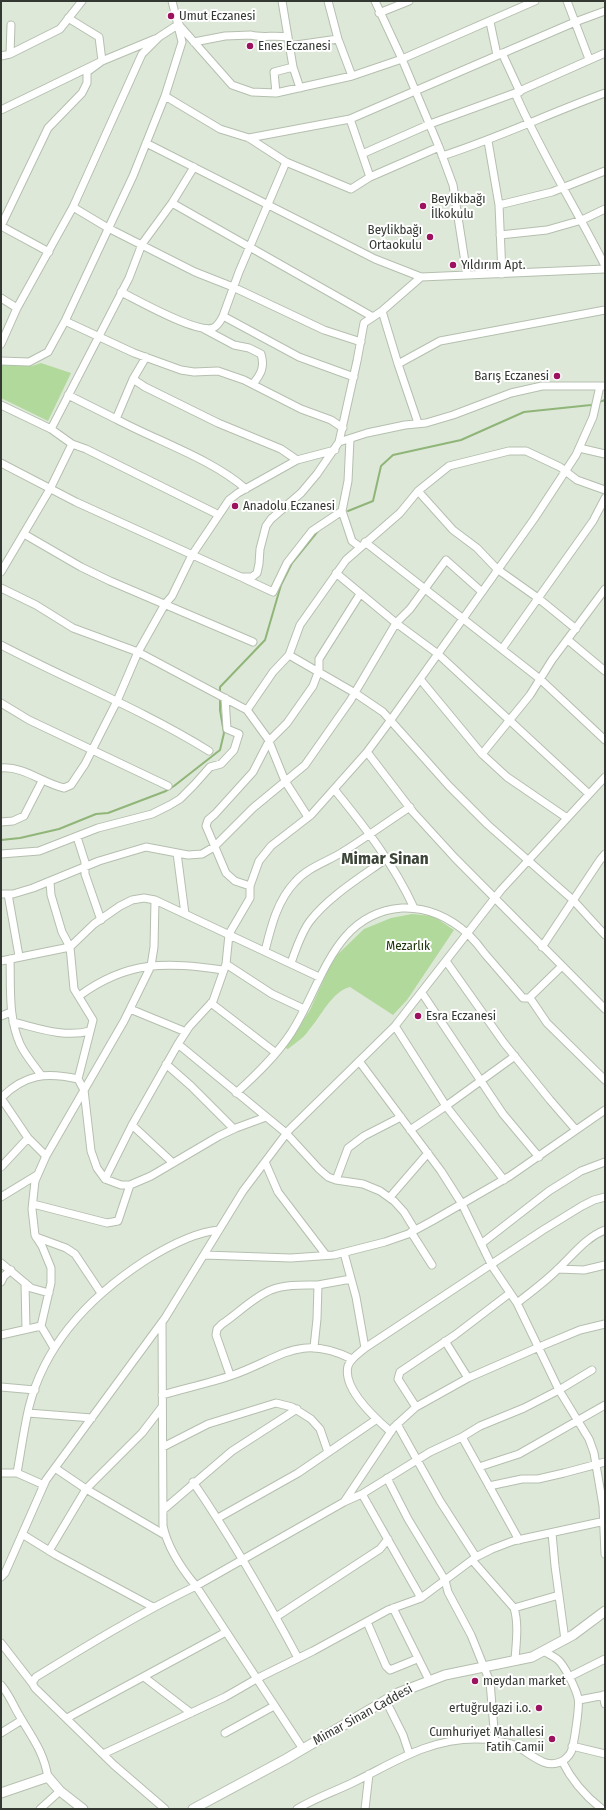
<!DOCTYPE html>
<meta charset="utf-8">
<style>
body{margin:0}
#map{position:relative;width:606px;height:1810px;overflow:hidden;background:#dee8d8;font-family:"Fira Sans Condensed",sans-serif}
canvas{display:block}
.frame{position:absolute;inset:0;border:2px solid #343832;pointer-events:none}
</style>
<div id="map">
<canvas width="606" height="1810"></canvas>
<div class="frame"></div>
</div>
<script>
const context = document.querySelector('canvas').getContext('2d');
context.lineJoin = 'round';
function fillPath(path, color) {
  context.fillStyle = color;
  context.fill(path, 'evenodd');
}
function trace(path, color, width, dash) {
  context.strokeStyle = color;
  context.lineWidth = width;
  context.lineCap = dash ? 'butt' : 'round';
  context.setLineDash(dash || []);
  context.stroke(path);
}
function write(font, color, halo, rows, align = 'center') {
  context.font = font + ' "Fira Sans Condensed",sans-serif';
  context.lineWidth = 4;
  context.setLineDash([]);
  context.textBaseline = 'middle';
  context.strokeStyle = halo;
  context.fillStyle = color;
  for (const [text, x, y, turn = 0] of rows) {
    context.save();
    context.translate(x, y);
    context.rotate((+turn || 0) * Math.PI / 180);
    context.textAlign = isNaN(turn) ? turn : align;
    if (halo) context.strokeText(text, 0, 0);
    context.fillText(text, 0, 0);
    context.restore();
  }
}
const green = new Path2D(`
 M1,363L32,366L41,363L71,373L48,421L1,398Z
 M412,914L433,916L454,930L407,1000L393,1015L350,987C332,991 320,1018 309,1030C304,1038 295,1043 288,1049L285,1048L310,1010L331,963L337,955L364,929L391,918Z`);
const stream = new Path2D(`
 M599,402L605,400
 M348,511L373,501L381,466L393,455L461,440L524,412L591,405L595,404
 M220,692V687L265,640L281,585L292,563L318,531
 M1,840L20,838L59,829L96,814L108,813L166,791L174,786L220,750L224,733L220,710V697`);
const street = new Path2D(`
 M282,1L293,67L300,88
 M328,1L338,39L352,76
 M375,1L402,59L439,147L453,185L467,275
 M567,1L589,59
 M379,13L409,1
 M68,18L99,37L102,61
 M490,22L497,55
 M179,25L232,85L252,92L276,93L352,76L402,59L535,1
 M194,42L225,36L251,35C258,38 277,35 287,37
 M289,46L338,39
 M502,53L520,92
 M10,54L11,25
 M1,56L10,54L60,29L82,1
 M276,93L274,72L293,67
 M515,93C541,153 576,208 605,266
 M165,96L220,129L249,138L286,162L351,189L370,177L439,147
 M1,110L102,61L155,39
 M350,119L370,177
 M249,138L350,119L575,22L605,11
 M488,141L499,205L502,274
 M146,143L375,259L421,277L605,269
 M362,154L430,124L515,93L605,53
 M442,156C498,138 550,113 605,93
 M172,203L373,317
 M499,205L552,192L605,171
 M73,207L108,228L195,272L233,287L324,330L361,342
 M1,226L48,128L82,93L87,83V72L102,61
 M1,226L49,252
 M500,235L547,230L582,220L605,209
 M121,292C139,301 197,334 213,328C218,326 221,320 223,316L239,272L286,162
 M1,298L17,308
 M382,311L398,364L418,423
 M223,316L299,357L354,377
 M65,321L134,353L181,370L194,372L218,371L244,380L301,409L331,420L343,428
 M204,329L234,345L249,348L261,354C265,367 261,374 253,384
 M1,344L17,308L73,207L142,54L159,37L179,24
 M146,357L133,379L145,387L218,423L281,449L297,460
 M1,361L29,362L48,352L65,321L133,176L165,96L182,42L172,1
 M398,364L440,341L605,310
 M133,379L116,419C157,441 212,459 246,489
 M68,395L116,419
 M1,405L51,429L72,444L86,449L219,515
 M51,429L129,278L142,244L172,203L194,167
 M350,439L348,481L342,511L352,541L360,547
 M339,442L367,433L405,425L426,423L453,415L511,393L542,386H605
 M579,448L605,454
 M1,463L76,502L241,577H252L257,573L259,564L260,549L266,526L271,519L301,493L317,474L339,442L357,361L364,323L382,311L421,277
 M418,491L453,530L477,548L497,569L538,598L576,629
 M24,534L81,567L110,581L253,642
 M365,542L540,679L605,740
 M1,572L50,489L72,444
 M336,573L396,623L438,654L589,794
 M243,578L273,592L287,563L312,531L342,511
 M1,588L36,605L73,628L138,652L247,710L268,739L285,781L308,817
 M568,640L605,671
 M1,645C70,681 143,710 209,751
 M502,649L593,521L605,498
 M289,655L355,693L383,712L449,786L488,825L573,900L605,935
 M420,679L482,754
 M1,703L29,720L168,786
 M247,710L273,672L289,655L300,625L346,560L400,513L418,491L449,466L509,451H526L560,467L577,480L605,490
 M367,752L413,812L455,858L605,1009
 M1,768C24,766 42,783 64,788L71,785L85,764L117,701L138,652L165,604L172,596L192,555L229,500L238,493L297,460L335,450
 M334,789C364,826 394,864 414,908
 M567,818L507,777L482,754L530,695L552,660L605,589
 M1,822L13,821L24,816L42,781
 M77,837L85,862V874L101,920
 M177,853L185,914
 M1,854L39,851L98,828L152,814L170,805L180,799L194,785L210,767L221,764L234,750L239,734L227,729L225,698
 M50,882L51,895L62,932L70,947L74,989L93,1020L78,1079L84,1090L91,1151L97,1168L105,1179L121,1185H130L151,1176L219,1136L236,1128L266,1117
 M250,886L235,881L226,873L206,826L208,820L215,814L253,772L269,741L287,723L313,686L319,670V659L360,594
 M1,894H13L33,888L99,861L146,847L188,855L202,854L214,847L253,808L305,765L350,701L396,623L410,609L446,560L482,592
 M8,894L19,956
 M542,947L600,860L605,854
 M265,951C271,927 277,901 295,882C307,868 326,862 341,853C364,839 387,822 410,807
 M10,959C11,988 8,1017 20,1044C25,1055 34,1065 41,1075
 M1,961L70,947L94,924L120,906L132,900L144,898L155,900L319,977
 M446,961L504,1043L550,1100L576,1130
 M291,963C296,949 301,933 310,921C328,897 361,877 386,859
 M226,964L272,994L304,1009
 M422,993L503,1114L539,1157
 M79,996C128,960 166,962 223,970
 M529,998L562,966
 M211,1003L276,1053
 M130,1009L186,1032
 M1,1016L11,1012
 M13,1022C38,1028 64,1038 90,1031
 M395,1026L446,1106L504,1180
 M359,1061L441,1171L462,1204L492,1266L517,1303L559,1390L589,1439L594,1453L603,1506L605,1554
 M166,1064L191,1086L234,1129
 M236,1093C256,1075 276,1056 291,1033C322,986 333,913 402,908C426,907 449,917 468,934C474,940 480,947 485,954C498,969 510,983 523,998H530L547,1023L605,1080
 M1,1098C25,1074 46,1072 78,1079
 M1,1098L28,1138L46,1156
 M132,1125L173,1163
 M410,1130L446,1106L515,1056
 M265,1162L278,1192L326,1255
 M1,1167L28,1138
 M105,1179L132,1125L178,1044
 M336,1180L348,1148L364,1136L401,1117
 M1,1197L37,1175
 M390,1197L428,1153
 M33,1204L107,1223L118,1221L130,1185
 M415,1230L404,1212L394,1201L380,1191L363,1184L336,1180L328,1177L319,1169L286,1133L178,1044L189,1027L213,1001L226,964L229,934L250,898V886L259,861L271,846L311,815L367,752L390,721L534,519L576,455L593,417L600,386
 M411,1232L432,1265
 M36,1237L66,1248L75,1254L101,1293
 M481,1244L549,1191L581,1171L605,1162
 M344,1253L356,1297L365,1348
 M204,1255L291,1258L334,1255L385,1242L408,1234L432,1221L510,1176L605,1110
 M1,1263L31,1288L49,1293
 M558,1269L584,1270L605,1265
 M1,1282L4,1276L11,1270
 M25,1283L26,1329
 M517,1303C531,1292 545,1282 558,1269C573,1255 585,1238 605,1230
 M162,1323L163,1526C168,1549 181,1568 196,1586L344,1502L362,1494L430,1452L462,1437L480,1426L524,1408L559,1390L592,1370
 M1,1335L41,1326
 M445,1341L468,1378
 M314,1347L317,1319L318,1285L351,1279
 M54,1348L41,1326L51,1283V1268L42,1246L35,1235L32,1209L35,1181L46,1156L124,1021L151,966L154,947L155,900
 M230,1375L216,1335L217,1329L222,1324C237,1314 255,1296 271,1290C286,1284 303,1285 318,1285
 M1,1387L35,1390
 M162,1395C186,1388 210,1383 233,1375C281,1358 299,1333 352,1359
 M416,1407L398,1379L400,1372L455,1335L510,1293
 M28,1413L92,1418
 M397,1424L440,1501L476,1557
 M391,1432C376,1419 342,1389 348,1366C350,1359 359,1353 365,1348L543,1230L582,1206L594,1200L605,1197
 M462,1437L519,1540
 M163,1447L208,1424L276,1403L292,1407L311,1419L320,1429L328,1452
 M479,1467L519,1454L605,1405
 M55,1468L86,1489L165,1535
 M1,1473H17L44,1485
 M17,1473C21,1451 24,1428 29,1407C45,1343 92,1295 146,1260C167,1247 194,1232 219,1230
 M387,1478L408,1519L445,1580L448,1592L471,1635L490,1682L495,1741
 M193,1482C232,1539 266,1598 298,1658
 M489,1486L522,1479H538L564,1473L605,1462
 M362,1494L421,1598
 M344,1502L394,1427L416,1407L468,1378L539,1347L580,1330L605,1324
 M163,1510L232,1451L297,1409
 M218,1518L298,1473L377,1419
 M552,1533L555,1566L565,1640
 M22,1534L56,1555L153,1607
 M49,1551L86,1489L142,1433L162,1407
 M472,1560L514,1608C519,1624 516,1644 515,1660
 M1,1577L5,1573L46,1480L165,1318L243,1191L289,1130L395,1026L501,890L605,777
 M393,1608L429,1680
 M514,1608L559,1595
 M276,1617L380,1549L388,1539
 M367,1622L386,1666L390,1670L417,1659
 M1,1643L32,1683
 M144,1677L191,1713
 M569,1677L605,1659
 M1,1685C9,1694 13,1705 19,1715C32,1738 43,1750 48,1777
 M603,1695L605,1704
 M579,1700L605,1695
 M386,1701L403,1735L409,1753
 M67,1718L226,1632
 M1,1733L22,1720
 M225,1733L274,1706
 M572,1746L605,1754
 M103,1754L225,1697L258,1678L313,1651L388,1610L421,1598L476,1557L492,1549L513,1541L605,1521
 M562,1761C572,1781 585,1796 602,1809
 M40,1809L60,1791
 M165,1809L114,1765L35,1688L32,1683L36,1677C88,1645 140,1613 196,1586L303,1749
 M297,1809C315,1798 336,1791 354,1782C395,1762 428,1739 476,1739C487,1739 500,1741 511,1744C527,1749 543,1770 560,1762C564,1761 569,1756 571,1752C574,1745 580,1705 578,1698C576,1689 564,1664 557,1659C553,1656 548,1654 544,1651
 M365,1809L369,1774`);
const secondary = new Path2D(`
 M1,1793L48,1777L60,1791L83,1809
 M193,1809L286,1759L398,1693L445,1675L532,1657L573,1635L605,1611`);
const markers = [
 [171,16,4,"#9d125f"],
 [250,46,4,"#9d125f"],
 [423,206,4,"#9d125f"],
 [430,237,4,"#9d125f"],
 [453,265,4,"#9d125f"],
 [557,376,4,"#9d125f"],
 [235,506,4,"#9d125f"],
 [418,1016,4,"#9d125f"],
 [475,1681,4,"#9d125f"],
 [539,1708,4,"#9d125f"],
 [552,1739,4,"#9d125f"]
];
const poiNames = [
 ["Umut Eczanesi",179,16],
 ["Enes Eczanesi",258,46],
 ["Beylikbağı",431,199],
 ["İlkokulu",431,214],
 ["Beylikbağı",422,230,"right"],
 ["Ortaokulu",422,245,"right"],
 ["Yıldırım Apt.",461,265],
 ["Barış Eczanesi",549,376,"right"],
 ["Anadolu Eczanesi",243,506],
 ["Esra Eczanesi",426,1016],
 ["meydan market",483,1681],
 ["ertuğrulgazi i.o.",531,1708,"right"],
 ["Cumhuriyet Mahallesi",544,1732,"right"],
 ["Fatih Camii",544,1747,"right"]
];
const parkNames = [
 ["Mezarlık",408,946]
];
const streetNames = [
 ["Mimar Sinan Caddesi",363,1715,-29]
];
const districtNames = [
 ["Mimar Sinan",385,859]
];
fillPath(green, '#b2d99c');
trace(stream, '#8fb578', 2);
trace(street, '#b5bfaf', 9);
trace(secondary, '#b5bfaf', 11);
trace(street, '#fff', 7);
trace(secondary, '#fff', 9);
for (const [x, y, r, color] of markers) {
  const dot = new Path2D();
  dot.arc(x, y, r, 0, 2 * Math.PI);
  context.fillStyle = color;
  context.fill(dot);
  trace(dot, '#fff', 1.5);
}
write('13px', '#343832', '#fff', poiNames, 'left');
write('13px', '#1b3307', '#fff', parkNames);
write('13px', '#343832', '#fff', streetNames);
write('bold 17px', '#3c4538', '#fff', districtNames);
</script>
